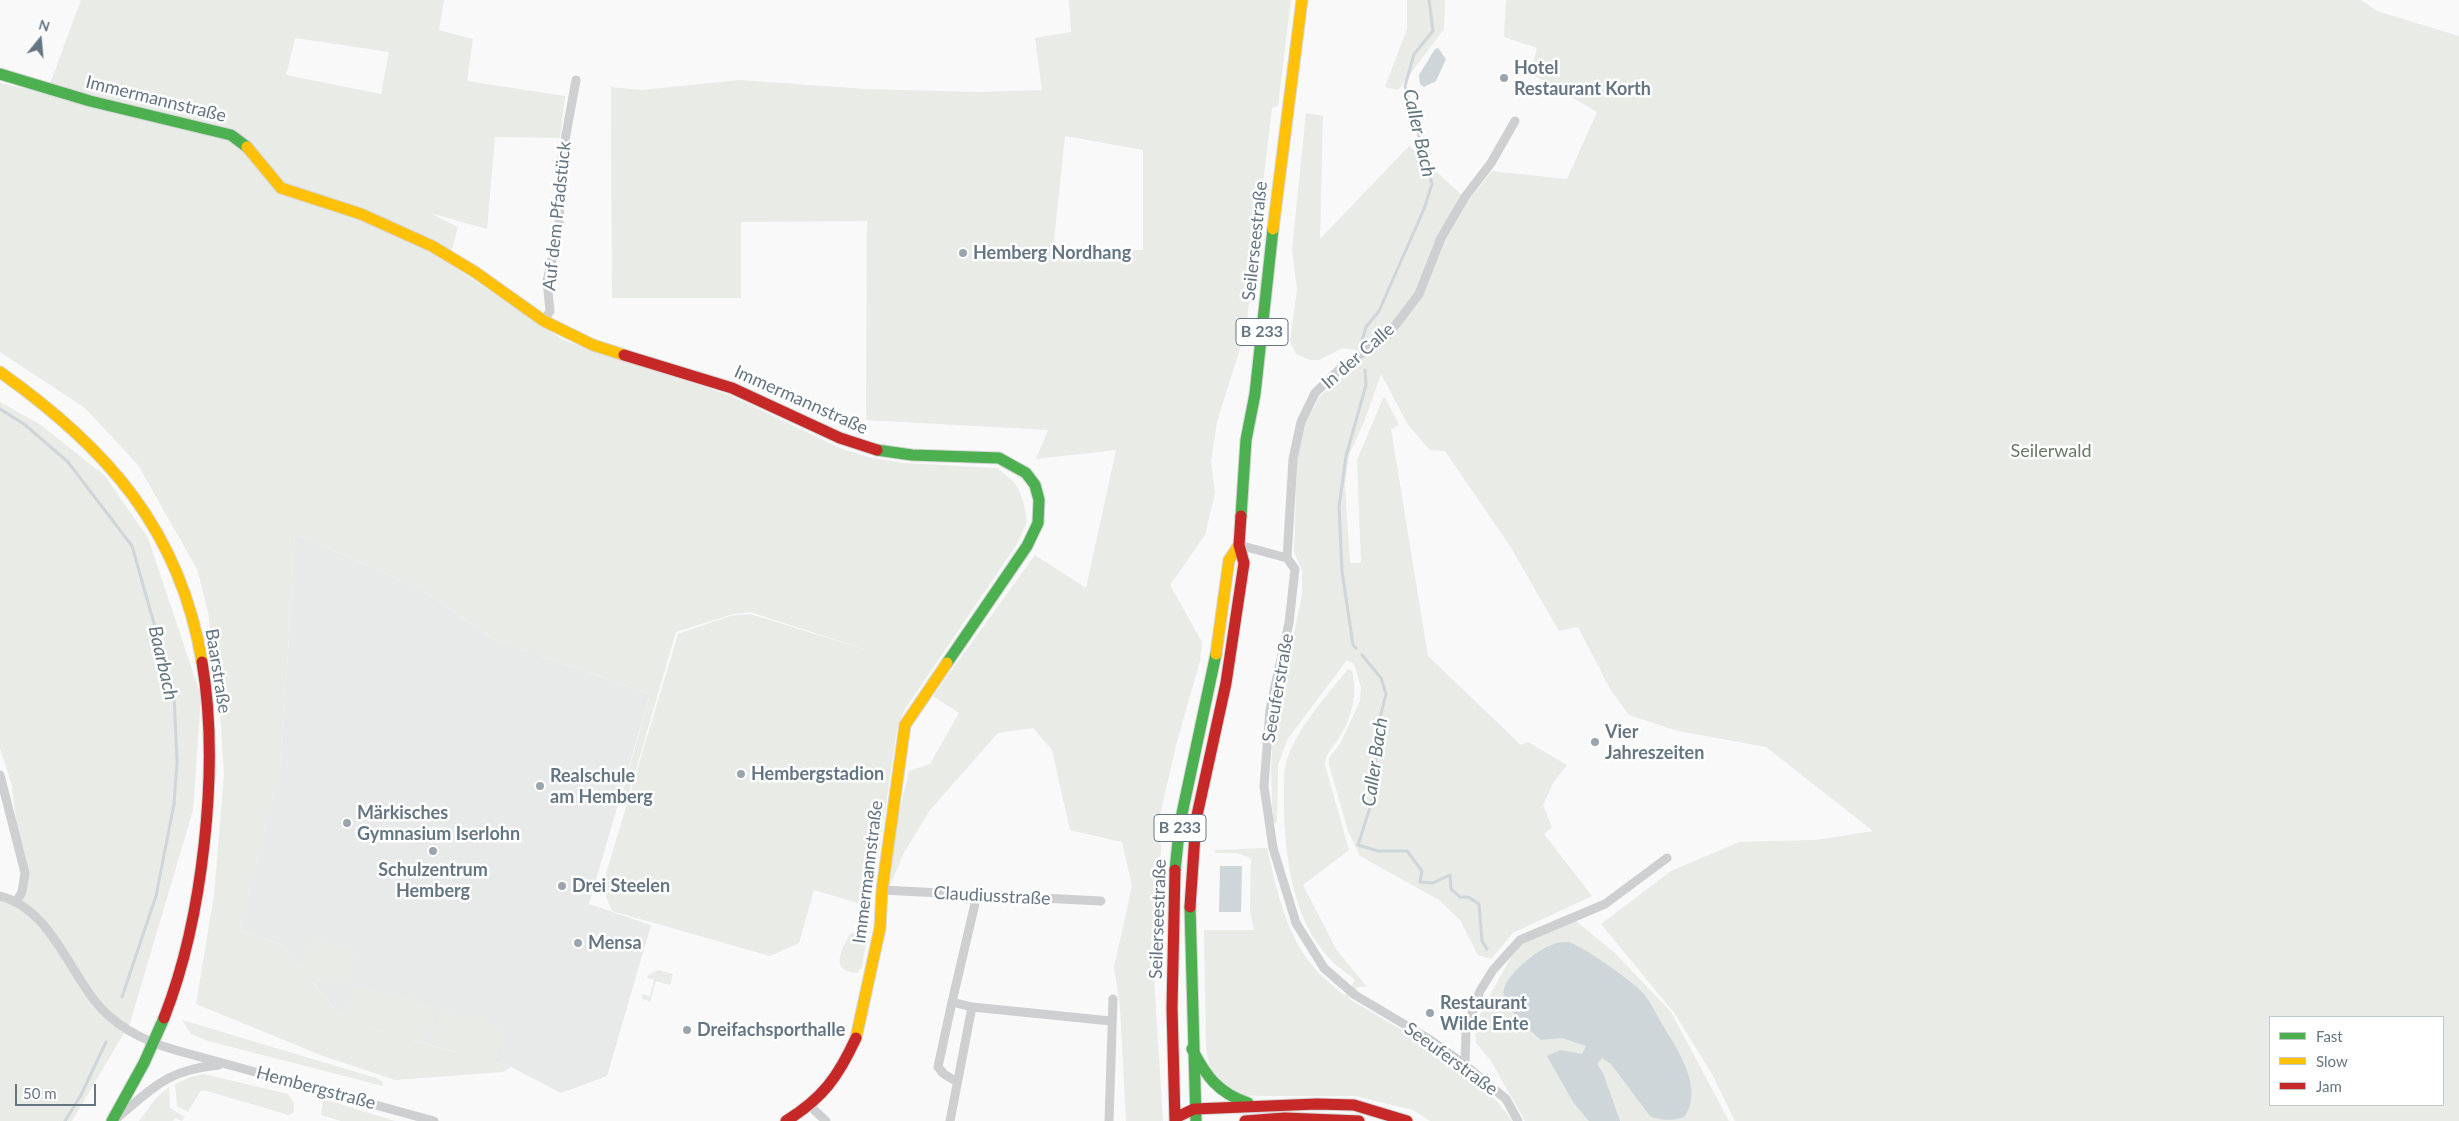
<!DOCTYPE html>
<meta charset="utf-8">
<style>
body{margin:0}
#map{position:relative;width:2459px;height:1121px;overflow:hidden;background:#f9f9f9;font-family:Lato,sans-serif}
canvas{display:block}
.legend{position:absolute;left:2269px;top:1016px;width:175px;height:90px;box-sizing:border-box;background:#fff;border:1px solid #c1c8cd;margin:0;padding:6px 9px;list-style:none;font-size:15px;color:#657683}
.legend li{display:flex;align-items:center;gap:10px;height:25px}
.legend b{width:25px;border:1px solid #c1c8cd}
.north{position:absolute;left:15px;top:15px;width:50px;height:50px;-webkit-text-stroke:4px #fff;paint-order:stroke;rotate:17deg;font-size:14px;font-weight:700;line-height:20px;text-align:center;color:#657683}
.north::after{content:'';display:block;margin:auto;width:18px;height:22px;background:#657683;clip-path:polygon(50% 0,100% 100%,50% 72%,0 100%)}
.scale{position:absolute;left:15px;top:1084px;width:81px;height:22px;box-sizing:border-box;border:2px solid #657683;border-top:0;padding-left:6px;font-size:15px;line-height:18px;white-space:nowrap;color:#657683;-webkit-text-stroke:4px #fff;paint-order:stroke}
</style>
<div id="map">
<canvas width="2459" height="1121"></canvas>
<ul class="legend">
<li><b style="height:6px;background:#4caf50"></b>Fast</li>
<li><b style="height:6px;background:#ffc107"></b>Slow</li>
<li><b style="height:6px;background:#c62828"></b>Jam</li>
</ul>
<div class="north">N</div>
<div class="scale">50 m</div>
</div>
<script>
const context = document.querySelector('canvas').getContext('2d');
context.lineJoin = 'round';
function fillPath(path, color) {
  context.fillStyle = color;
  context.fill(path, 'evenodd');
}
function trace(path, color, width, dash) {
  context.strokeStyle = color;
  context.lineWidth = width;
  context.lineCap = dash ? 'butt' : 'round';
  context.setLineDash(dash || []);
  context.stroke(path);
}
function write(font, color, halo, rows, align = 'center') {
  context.font = font + ' Lato,sans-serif';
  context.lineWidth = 5;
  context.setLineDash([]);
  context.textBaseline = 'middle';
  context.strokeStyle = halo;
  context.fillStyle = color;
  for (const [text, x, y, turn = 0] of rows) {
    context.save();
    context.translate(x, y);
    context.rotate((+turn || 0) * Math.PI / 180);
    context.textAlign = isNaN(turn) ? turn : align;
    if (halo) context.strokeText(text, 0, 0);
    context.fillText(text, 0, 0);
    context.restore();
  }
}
const built = new Path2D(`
 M295,534L421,589L494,640L650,694L589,904L651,925L607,1076L561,1093L511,1067L345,1021L281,944L240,930L281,766Z`);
const green = new Path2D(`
 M81,0H444L439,30L473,39L467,81L565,96L560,138L495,137L487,229L430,213L458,227L448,263L563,340L731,396L842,449L868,457L904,463L997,468L1013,481L1019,490L1024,504L1027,522L1017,544L905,709L897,729L871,907L814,890L799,943L770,956L612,911L602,887L678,634L730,616L750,614L880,654L750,612L730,615L676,632L627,800L621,798L650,694L494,640L421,589L295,534L281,766L240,930L281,944L301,968L310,937L357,950L346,987L309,978L345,1021L395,1035L344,1019L354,984L406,999L408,995L419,998L418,1003L435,1008L426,1042L406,1038L463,1054L431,1043L440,1009L476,1019L478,1015L489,1018L488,1022L505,1028L496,1061L475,1057L511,1067L503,1072L395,1080L323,1056L196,1004L214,895L224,775L219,696L208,612L197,569L138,465L85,408L0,352V83L36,91L51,81ZM295,38L389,52L381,94L286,75Z
 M1069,0H1291L1278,106L1272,108L1246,329L1217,422L1211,461L1215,493L1205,535L1170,585L1202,642L1200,661L1176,745L1159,820L1161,849L1153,961L1163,1121H1126L1120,1007L1114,967L1132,886L1122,842L1070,830L1052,750L1033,728L998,733L930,810L904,853L888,890L890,851L909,771L930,764L959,713L933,696L1035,555L1086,588L1116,450L1036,459L1048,430L866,420L867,221L741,222V298H612L611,87L641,90L740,80L866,89L977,92L1042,90L1035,38L1071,32ZM1065,136L1143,150V250H1053Z
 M1407,0H1445L1444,29L1398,90L1385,87L1407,29Z
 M1506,0H2361L2377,11L2459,36V1121H1735L1712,1074L1675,1014L1601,924L1671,871L1739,842L1816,840L1873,831L1766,747L1678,731L1629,715L1610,689L1578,627L1559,631L1510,546L1445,451L1430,450L1408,425L1381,374L1364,422L1349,455L1345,485L1350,563H1361L1357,460L1384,396L1399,425L1391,429L1428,656L1521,745L1528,742L1567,765L1553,783L1543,805L1552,827L1544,834L1592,896L1513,933L1491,959L1478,955L1460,920L1439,900L1360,856L1348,831L1329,765V758L1341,742L1360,701L1361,687L1354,664L1347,660L1287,740L1278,765L1277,822L1273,823L1271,770L1273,734L1302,595V570L1294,552L1297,461L1305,424L1319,397L1359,364L1356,350L1343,348L1319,360H1310L1296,354L1290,341L1297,290L1292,250L1306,113L1323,116L1320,239L1409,146L1468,201L1492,171L1567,179L1597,112L1530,73L1537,48L1504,37ZM2270,1017H2443V1105H2270Z
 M0,402L41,425L105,476L148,538L201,696L193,810L130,1023L72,1121H0V899L16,902L22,873L12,786L0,748Z
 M1348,669L1352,671C1358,694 1352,717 1339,738C1333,748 1325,753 1325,765L1349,850L1303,885L1336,949L1367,987H1358L1348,998C1398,1029 1480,1070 1512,1121H1430L1413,1110L1355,1096H1262L1242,1095L1222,1086L1210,1071L1206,1047L1204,930H1254L1250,912L1251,858L1237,853H1215V850L1267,848C1277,891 1286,936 1316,970C1324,979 1335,987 1345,996L1355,980C1344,971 1331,962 1322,950C1289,908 1283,840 1284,790C1284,782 1283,771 1286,763C1297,727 1325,698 1348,669Z
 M1571,917L1615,953L1671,1012L1729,1121H1525L1491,1061L1476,1043L1475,1028L1480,1014L1520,940Z
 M851,933H859L867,937L862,967L857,973C829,972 841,948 851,933Z
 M658,970L673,974L670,985L656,981L650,1002L645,999L643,1001L642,994L650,996L654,980L647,978L648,975Z
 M182,1020L376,1078L382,1081L383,1086L208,1041L191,1034Z
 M204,1074L288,1094L294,1103V1112L289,1115L203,1090L200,1092L188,1112L177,1106L175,1084L190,1077Z
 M169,1087L170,1108L185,1117L182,1121L175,1118L173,1121H139L157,1097Z
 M323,1099L395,1121H341L321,1115Z`);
const water = new Path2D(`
 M1438,48L1446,59L1436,81L1424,87L1420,84L1419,75L1435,49Z
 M1220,866H1242L1241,912H1219Z
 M1569,942C1584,947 1634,982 1644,994C1651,1003 1656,1014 1662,1024C1677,1049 1704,1087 1685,1116C1678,1121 1659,1121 1650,1116L1611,1064L1602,1058L1597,1064L1603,1073L1620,1121H1589L1573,1102L1547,1056L1560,1050L1582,1054L1586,1046L1562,1038L1541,1040C1530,1030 1508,1011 1504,996C1499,979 1538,949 1554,944C1558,942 1564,942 1569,942Z`);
const stream = new Path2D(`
 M1360,347L1366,327L1379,311L1424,209L1432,184L1405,86L1414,54L1433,31L1429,0
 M0,409L24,424L68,462L132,546L174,694L177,762L174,804L156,896L122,997
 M1356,648L1353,645L1342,571L1339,507L1346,456L1366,385L1365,370
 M1362,655L1381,678L1386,694L1379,722L1373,798L1358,845L1378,851H1407L1422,871L1420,882L1433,883L1450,875L1451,889L1460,897H1468L1479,904L1482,941L1487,949
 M65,1121L81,1095L106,1042`);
const street = new Path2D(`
 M544,321L550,311L547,281L559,230L561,162L576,80
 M1239,545L1287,558L1295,569L1289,623L1270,709L1264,786L1273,848L1296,923L1324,968L1355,995L1429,1039L1465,1065L1506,1099L1518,1121
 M1287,558L1293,459L1301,422L1315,393L1342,367L1388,335L1419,294L1441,238L1465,197L1491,163L1515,121
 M0,775L25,873L22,892L16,902
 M882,890L1101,901
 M0,896C48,908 67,966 95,1001C115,1027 144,1041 175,1050L434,1121
 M952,1002L938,1067L944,1074L957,1082
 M972,1007L1111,1021
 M1465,1065L1466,1030L1480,991L1493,970L1520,940L1605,904L1667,858
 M810,1106L826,1121
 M116,1119C154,1087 166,1070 219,1065
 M950,1121L972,1007L952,1002L977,895
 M1109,1121L1113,999`);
const fast = new Path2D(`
 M0,74L90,101L231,135L247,147
 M877,450L912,455L999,458L1026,473L1035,485L1039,500L1038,523L1027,546L947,663
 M1241,516L1246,440L1255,394L1273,229
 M1175,870L1180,823L1216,654
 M1190,907L1196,1121
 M1192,1049C1206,1076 1218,1093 1248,1103
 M112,1121L144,1063L164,1018`);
const slow = new Path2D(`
 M247,147L281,188L361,214L432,246L475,272L544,321L593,345L624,355
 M1273,229L1302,0
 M0,372C106,447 180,529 202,662
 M1216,654L1229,560L1239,545
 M856,1038L880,928L882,890L905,725L947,663`);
const jam = new Path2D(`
 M624,355L732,388L840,438L877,450
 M1190,907L1196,820L1226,683L1244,563L1239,545L1241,516
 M164,1018C203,919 220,767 202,662
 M1175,1118L1194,1109L1317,1104L1354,1105L1407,1121
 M786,1121C823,1098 838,1077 856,1038
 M1175,1121L1172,1008L1175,870
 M1245,1121L1285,1118L1359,1121`);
const markers = [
 [1504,78,5,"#99a4ac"],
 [963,253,5,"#99a4ac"],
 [1595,742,5,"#99a4ac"],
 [741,774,5,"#99a4ac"],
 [540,786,5,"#99a4ac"],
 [347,823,5,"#99a4ac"],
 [433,851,5,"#99a4ac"],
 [562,886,5,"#99a4ac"],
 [578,943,5,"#99a4ac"],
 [1430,1013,5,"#99a4ac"],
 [687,1030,5,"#99a4ac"]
];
const shields = [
 [1262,332,52],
 [1180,828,52]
];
const shieldNames = [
 ["B 233",1262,332],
 ["B 233",1180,828]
];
const poiNames = [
 ["Hotel",1514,68],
 ["Restaurant Korth",1514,89],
 ["Hemberg Nordhang",973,253],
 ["Vier",1605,732],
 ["Jahreszeiten",1605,753],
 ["Hembergstadion",751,774],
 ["Realschule",550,776],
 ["am Hemberg",550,797],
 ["Märkisches",357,813],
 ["Gymnasium Iserlohn",357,834],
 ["Schulzentrum",433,870,"center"],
 ["Hemberg",433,891,"center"],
 ["Drei Steelen",572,886],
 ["Mensa",588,943],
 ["Restaurant",1440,1003],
 ["Wilde Ente",1440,1024],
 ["Dreifachsporthalle",697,1030]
];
const streetNames = [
 ["Immermannstraße",156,99,14],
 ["Auf dem Pfadstück",557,216,-84],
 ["Seilerseestraße",1255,241,-84],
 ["In der Calle",1358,356,-41],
 ["Immermannstraße",801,400,24],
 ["Baarstraße",218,671,81],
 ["Seeuferstraße",1278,688,-80],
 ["Immermannstraße",868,872,-83],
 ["Claudiusstraße",992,896,3],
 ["Seilerseestraße",1158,919,-88],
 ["Seeuferstraße",1451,1059,36],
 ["Hembergstraße",316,1088,15]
];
const parkNames = [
 ["Seilerwald",2051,451]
];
const waterNames = [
 ["Caller Bach",1419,133,77],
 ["Baarbach",163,663,77],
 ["Caller Bach",1375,762,-82]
];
fillPath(built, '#e8e9e9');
fillPath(green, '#e8ebe6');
fillPath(water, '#ced6d9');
trace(stream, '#ced6d9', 3);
trace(fast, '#d5d6d7', 13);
trace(slow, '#d5d6d7', 13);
trace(jam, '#d5d6d7', 13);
trace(street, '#cecfd0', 9);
trace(fast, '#4caf50', 11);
trace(slow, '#ffc107', 11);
trace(jam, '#c62828', 11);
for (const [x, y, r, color] of markers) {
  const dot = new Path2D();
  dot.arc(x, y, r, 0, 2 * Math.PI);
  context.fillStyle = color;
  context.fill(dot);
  trace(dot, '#fff', 2);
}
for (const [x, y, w] of shields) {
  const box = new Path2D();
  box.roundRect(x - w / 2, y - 13.5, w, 27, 4);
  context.fillStyle = '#fff';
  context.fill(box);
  trace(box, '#657683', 1);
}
write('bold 16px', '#657683', null, shieldNames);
write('bold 18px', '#657683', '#fff', poiNames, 'left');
write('18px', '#657683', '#fff', streetNames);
write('18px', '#687a64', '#fff', parkNames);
write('italic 19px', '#60757c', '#fff', waterNames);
</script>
